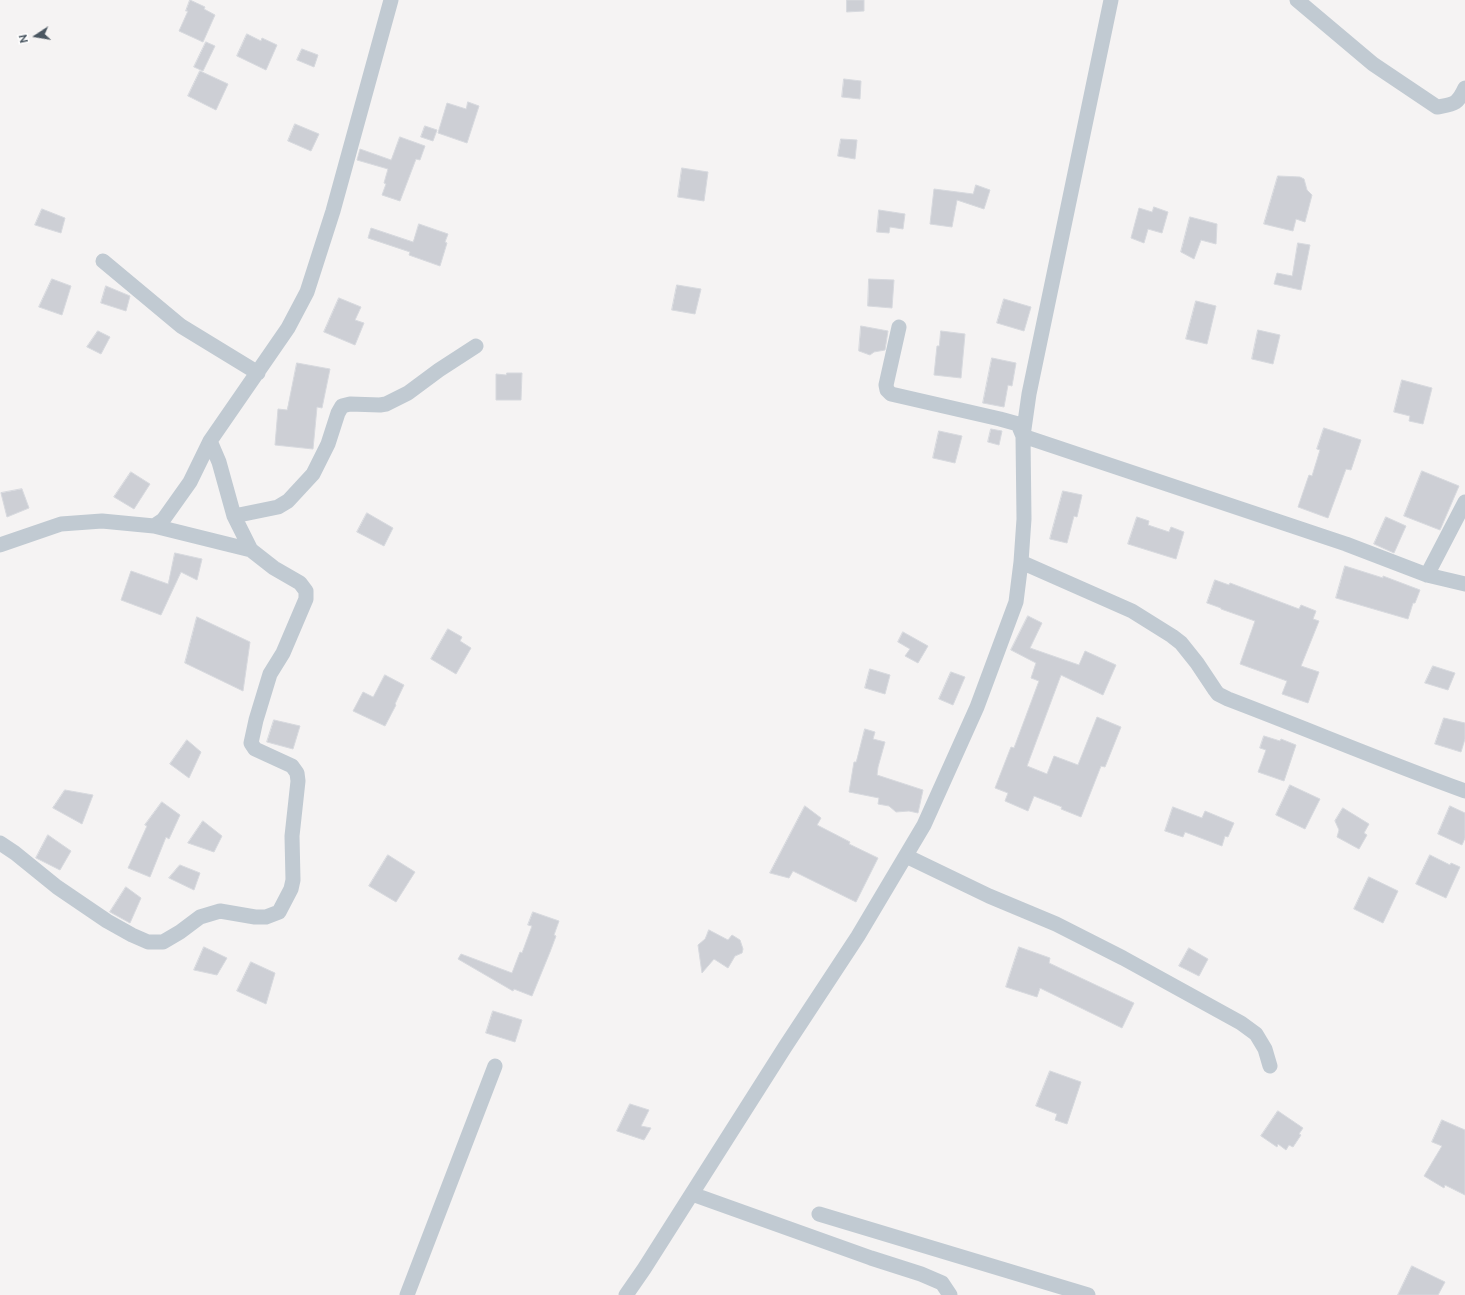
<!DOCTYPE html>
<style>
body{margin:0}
#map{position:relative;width:1465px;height:1295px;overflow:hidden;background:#f5f3f3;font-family:Raleway,sans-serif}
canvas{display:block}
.north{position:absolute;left:16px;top:16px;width:40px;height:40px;-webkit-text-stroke:3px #fff;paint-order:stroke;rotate:258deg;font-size:11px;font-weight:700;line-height:16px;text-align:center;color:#4a5661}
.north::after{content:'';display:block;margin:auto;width:14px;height:18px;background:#4a5661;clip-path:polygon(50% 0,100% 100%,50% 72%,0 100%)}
</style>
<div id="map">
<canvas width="1465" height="1295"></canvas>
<div class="north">N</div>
</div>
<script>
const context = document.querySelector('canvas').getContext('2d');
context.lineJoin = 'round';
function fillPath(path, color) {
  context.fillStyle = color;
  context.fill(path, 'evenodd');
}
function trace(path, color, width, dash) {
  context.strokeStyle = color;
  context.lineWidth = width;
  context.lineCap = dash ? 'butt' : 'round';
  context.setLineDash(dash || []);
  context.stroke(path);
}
const building = new Path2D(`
 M190,0L205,7L204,9L215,15L203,42L179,31L188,11H186Z
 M847,0H864V11L847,12Z
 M247,34L261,41L262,38L277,45L266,70L237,56Z
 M206,42L215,46L203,71L194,67Z
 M302,49L318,55L314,67L297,60Z
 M200,71L228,84L216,110L188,96Z
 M844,79L861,81L860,99L842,97Z
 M468,102L479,106L467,143L438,133L447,103L466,109Z
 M295,124L319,134L311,151L288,141Z
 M425,126L437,130L433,141L421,137Z
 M400,137L425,146L420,160L416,159L400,201L382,195L386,184L384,183L388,169L357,160L360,149L391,160Z
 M841,139L857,140L855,159L838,156Z
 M682,168L708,172L704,201L678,197Z
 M1278,176L1300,177L1304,179L1307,190L1312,195L1305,222L1296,219L1293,231L1264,224Z
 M976,185L990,190L984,209L957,200L952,227L930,224L934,189L973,194Z
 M1154,207L1168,212L1162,233L1148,229L1144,243L1131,238L1139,208L1152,212Z
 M42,209L65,218L61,233L35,225Z
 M879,210L905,214L903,229L890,227L889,233L877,232Z
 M1190,217L1217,224L1216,244L1201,240L1194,259L1181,252Z
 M419,224L448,234L445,242L447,243L440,266L409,255L410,252L368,238L371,228L413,242Z
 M1298,243L1310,245L1301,290L1274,284L1277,273L1292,276Z
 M52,279L71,286L62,315L39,307Z
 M869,279L894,280L892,308L868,306Z
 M677,285L701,289L695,314L672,310Z
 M106,286L130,296L126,311L101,303Z
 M339,298L361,307L355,320L364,323L355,345L324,332Z
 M1004,299L1031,307L1024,331L997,323Z
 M1196,301L1216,306L1207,344L1186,339Z
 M861,326L888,331L885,350L874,352L870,355L859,351Z
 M1258,330L1280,335L1273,364L1252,359Z
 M98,331L110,337L101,354L87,347Z
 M941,331L965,334L961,378L934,375L937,346H939Z
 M992,358L1016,363L1012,386L1008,385L1004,407L983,403Z
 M297,363L330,369L322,408L317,407L313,449L275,445L278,409L287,410Z
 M507,373H522L521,400H496V374L506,375Z
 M1402,380L1432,388L1423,424L1409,421L1410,416L1394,412Z
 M1324,428L1361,440L1351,470L1346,469L1328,518L1298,507L1309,475L1312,476L1320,450L1317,449Z
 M991,429L1002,431L999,445L988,442Z
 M939,431L962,436L955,463L933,458Z
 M1422,471L1459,486L1440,530L1404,516Z
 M131,472L150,484L134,509L114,497Z
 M22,489L29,508L7,517L1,493Z
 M1063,491L1082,495L1077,517L1074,516L1067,543L1050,539Z
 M367,513L393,528L384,546L357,532Z
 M1137,517L1149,521L1148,525L1169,532L1171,527L1184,532L1176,559L1128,544Z
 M1386,517L1406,526L1394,553L1374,544Z
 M175,553L202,559L197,580L181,572L161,615L121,600L131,571L168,584Z
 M1345,566L1383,578V576L1420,590L1415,603H1413L1408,619L1336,598Z
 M1215,580L1229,585L1230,583L1299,609L1301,605L1316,611L1313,619L1319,621L1301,666L1319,672L1308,703L1282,694L1287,681L1240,664L1255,621L1221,609V608L1207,603Z
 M1028,616L1042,623L1030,648L1079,665L1085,651L1116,665L1103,695L1061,675L1027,766L1047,774L1054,756L1078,765L1097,717L1121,727L1105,767L1101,766L1081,817L1061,809L1062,807L1034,796L1028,811L1005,801L1008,793L995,788L1011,747L1014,748L1039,681L1031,678L1036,663L1011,650Z
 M197,617L250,642L243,691L185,663Z
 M448,629L462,637L460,641L471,648L456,674L431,659Z
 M903,632L928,646L918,663L905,656L910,649L898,642Z
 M1433,666L1455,673L1448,690L1425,683Z
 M870,669L890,675L885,694L865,688Z
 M951,672L965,677L953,705L939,699Z
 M385,675L404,685L395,704L396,705L385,726L353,711L363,692L373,697Z
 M1444,718L1465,723V739L1461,752L1435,744Z
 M274,720L300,726L293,749L267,742Z
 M865,729L875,732L873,739L885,742L878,767L877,775L923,790L918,813L909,811L896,812L889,806L878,804L879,798L849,792L854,762H856Z
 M1264,736L1280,741L1281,739L1296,745L1284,781L1258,772L1266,750L1260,748Z
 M187,740L201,752L189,778L170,764Z
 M1290,785L1320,799L1305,829L1276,815Z
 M65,790L93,795L82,824L53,808Z
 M162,802L180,815L169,839L166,837L150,877L128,868L147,826L145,825Z
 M805,806L821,818L817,825L850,842L849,844L878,858L856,902L793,871L789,878L770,873Z
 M1450,806L1465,813V838L1462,845L1438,834Z
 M1173,807L1202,818L1205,811L1234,823L1228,837L1225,836L1222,846L1185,832L1183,837L1165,831Z
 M1343,808L1369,824L1364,833L1367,835L1359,849L1337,837L1339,830L1335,821Z
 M203,821L222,836L214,852L188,843Z
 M48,835L71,851L60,870L36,858Z
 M388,855L415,872L396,902L369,886Z
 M1430,855L1450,865L1451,863L1460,867L1446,898L1416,884Z
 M180,865L200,873L194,890L169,878Z
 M1369,877L1398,891L1383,923L1354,909Z
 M126,887L141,898L130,923L110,912Z
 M533,912L559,921L554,935L556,936L550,952L532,996L514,989L513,991L458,959L461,954L512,973L520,952L522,953L532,926L528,925Z
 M709,930L728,940L732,935L740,940L743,949L742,953L735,956L728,968L714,959L702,973L698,945L705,939Z
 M204,947L227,958L217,975L194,970Z
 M1019,947L1050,958L1049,963L1134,1003L1122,1028L1040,988L1037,997L1006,987Z
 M1189,948L1208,959L1199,976L1179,966Z
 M251,962L275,973L266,1004L237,991Z
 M493,1011L522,1020L515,1042L486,1033Z
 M1050,1071L1081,1082L1067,1124L1055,1120L1057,1114L1036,1106Z
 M630,1104L649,1110L641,1126L651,1128L644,1140L617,1131Z
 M1278,1111L1303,1128L1299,1134L1301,1135L1293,1147L1289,1145L1286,1150L1278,1144L1277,1147L1261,1136Z
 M1442,1120L1465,1130V1195L1445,1185L1444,1188L1424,1176L1442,1146L1432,1142Z
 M1412,1266L1445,1282L1438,1295H1398Z`);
const street = new Path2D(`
 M1297,0L1373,64L1437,107C1454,104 1457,105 1465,88
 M103,261L181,326L258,373
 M899,327L886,385L887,390L891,394L1000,419L1018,424L1023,436L1346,544L1427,575L1465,584
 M234,516L278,507L288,501L313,474L328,444L338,413L342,406L350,404L380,405L386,404L408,393L439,370L476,346
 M154,526L251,550
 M0,545L61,524L102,521L154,526L163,520L190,482L210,441L288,328L307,292L333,211L391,0
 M1021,562L1132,611L1172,636L1181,643L1197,663L1215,690L1218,694L1228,699C1307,729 1385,762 1465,791
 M1427,575L1465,502
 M0,843L15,853L57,887L107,921L132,935L148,942H163L180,932L200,917L220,911L255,917H266L279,912L291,889L293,880L292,836L298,781L297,773L292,766L255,749L251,743L256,720L270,674L283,653L306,599V591L300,583L274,568L251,550L234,516L219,462L210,441
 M906,856L989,896L1056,924L1123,958L1241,1023L1256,1034L1265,1049L1270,1066
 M692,1194L871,1258L921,1274L942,1283L950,1295
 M819,1214L1088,1295
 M407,1295L495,1066
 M626,1295L644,1269L785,1047L858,936L924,825L977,707L1016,602L1021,562L1024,519L1023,436L1029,394L1111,0`);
fillPath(building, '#cdcfd5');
trace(building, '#d7d9de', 1);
trace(street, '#c1cad2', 15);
</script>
